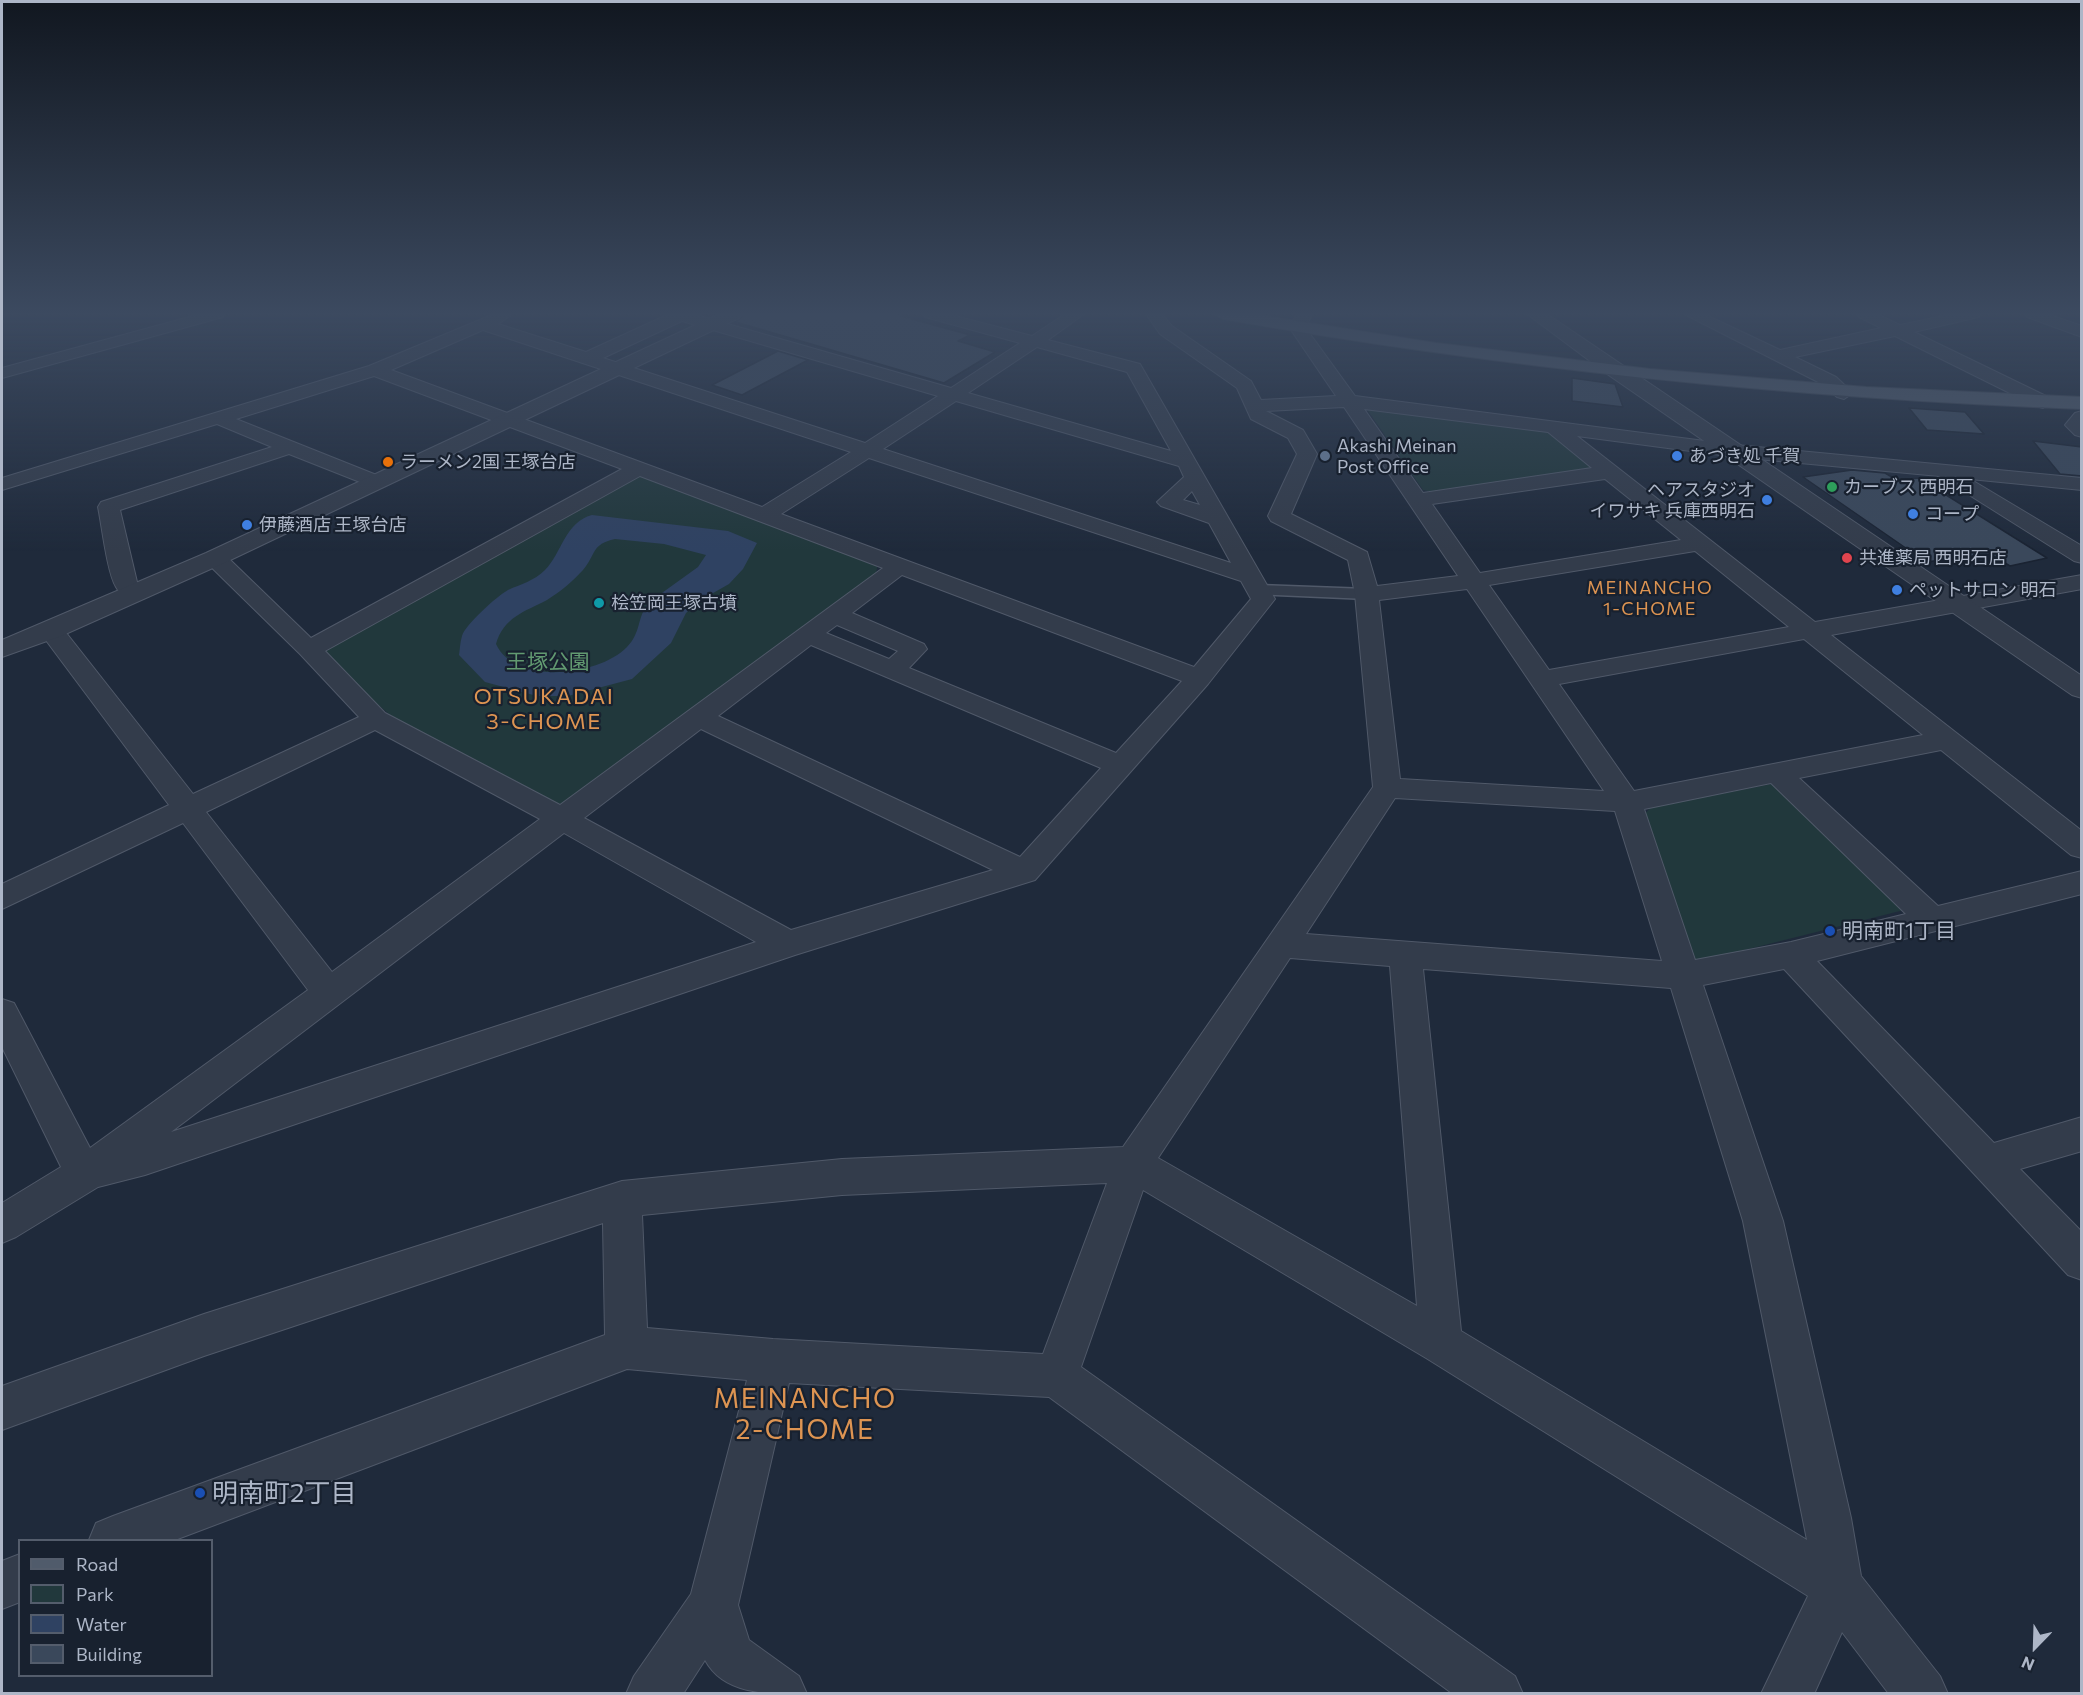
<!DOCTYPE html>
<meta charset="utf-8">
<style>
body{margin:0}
#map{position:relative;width:2083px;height:1695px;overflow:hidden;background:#1f2a3b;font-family:Commissioner,sans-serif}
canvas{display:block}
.frame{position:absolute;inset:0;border:3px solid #adb6c7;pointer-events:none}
.legend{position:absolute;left:18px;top:1539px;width:195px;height:138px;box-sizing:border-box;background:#18212f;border:2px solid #545d6c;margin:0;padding:8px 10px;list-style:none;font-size:18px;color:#adb6c7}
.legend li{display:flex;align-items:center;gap:12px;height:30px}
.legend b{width:30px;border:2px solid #545d6c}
.north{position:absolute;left:2005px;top:1617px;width:60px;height:60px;-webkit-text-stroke:4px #18212f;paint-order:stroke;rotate:203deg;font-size:16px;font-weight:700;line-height:24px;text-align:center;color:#adb6c7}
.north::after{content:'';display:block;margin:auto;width:21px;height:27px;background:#adb6c7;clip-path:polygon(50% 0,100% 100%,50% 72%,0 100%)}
</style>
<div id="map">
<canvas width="2083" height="1695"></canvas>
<div class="frame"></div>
<ul class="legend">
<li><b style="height:8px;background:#505b6b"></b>Road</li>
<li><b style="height:16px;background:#21383c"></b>Park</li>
<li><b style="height:16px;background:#2f4262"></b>Water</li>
<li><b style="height:16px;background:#3a485b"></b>Building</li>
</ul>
<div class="north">N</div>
</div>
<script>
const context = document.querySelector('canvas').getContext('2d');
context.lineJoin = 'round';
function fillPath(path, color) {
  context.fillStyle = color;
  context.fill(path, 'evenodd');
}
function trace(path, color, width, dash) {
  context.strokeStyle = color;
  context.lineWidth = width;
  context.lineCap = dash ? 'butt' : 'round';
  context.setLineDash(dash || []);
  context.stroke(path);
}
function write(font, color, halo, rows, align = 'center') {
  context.font = font + ' Commissioner,"Noto Sans JP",sans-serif';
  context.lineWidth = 4.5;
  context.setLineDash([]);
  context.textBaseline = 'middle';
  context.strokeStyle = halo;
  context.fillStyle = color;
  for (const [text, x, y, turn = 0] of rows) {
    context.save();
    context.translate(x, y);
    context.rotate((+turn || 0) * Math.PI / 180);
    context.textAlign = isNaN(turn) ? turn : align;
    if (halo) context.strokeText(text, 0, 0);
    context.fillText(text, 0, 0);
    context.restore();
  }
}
const green = new Path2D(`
 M1366,408L1542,429L1554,434L1591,465L1590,470L1433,492L1423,490Z
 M646,476L878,563L876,573L563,803L546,804L390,715L320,655L331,643L629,477Z
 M1772,784L1904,910L1701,961L1691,957L1643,816L1651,807Z`);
const water = new Path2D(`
 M592,515L728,531L757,543L743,569L729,584L699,601L686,613L671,643L632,679L568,696H537L485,682L459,655C460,649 460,642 462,636C465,625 497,596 508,590C521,584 534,581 545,570C562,553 565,522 592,515ZM615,539L664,544L706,555L698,567L648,603C637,618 641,633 627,647C599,676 515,686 496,644C504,617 524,612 547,600C560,592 573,581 583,570C596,555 591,544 615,539Z`);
const building = new Path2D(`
 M744,314H893L970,335L958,341L995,352L944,383L736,322Z
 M778,351L808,360L742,395L712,385Z
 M1572,378L1615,384L1623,407L1572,401Z
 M1909,408L1965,412L1984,434L1927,430Z
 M2033,441L2082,447V476L2060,474Z
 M1852,470L1885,473L1897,480L1919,478L2047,558L2010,566L1990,554L1926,562L1803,477Z`);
const pedestrian = new Path2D(`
 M1259,585L1367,589L1376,594L1367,599L1253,594L1250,590Z`);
const minor = new Path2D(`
 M200,314H225L223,317L2,378V368Z
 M494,314H509L510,316L498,324L586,352L669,314H693L951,388L1020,343L925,317L923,314H948L1032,336L1065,314H1084L1048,340L1140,364L1275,599L1208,684L1035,880L795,955L145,1175L98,1187L16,1237L2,1243V1203L61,1167L2,1047V999L14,1003L90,1148L308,990L183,823L2,909V884L169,805L42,635L39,630L42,625L51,623L60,625L193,794L359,717L300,654L207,563L204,558L207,553H223L311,638L622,469L374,376L236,419L384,478L387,482L384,486H370L289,454L120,510L137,582L148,593L144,598C133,601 122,598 116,587C107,572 102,526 98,507L101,502L272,447L217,424L2,490V478L369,366ZM682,321L938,396L865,443L603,358ZM483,330L851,452L762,507L391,370ZM1037,347L1127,372L1171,451L968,393ZM956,401L1179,466L1184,477L1157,502L1161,506L1209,523L1231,563L883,449ZM869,458L1241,581L1251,599L1194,667L781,514ZM640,476L883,568L560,805L385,713L325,651ZM1192,491L1200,505L1183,500ZM902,575L1182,681L1116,753L909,668L927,649L924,644L852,613ZM837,625L898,651L889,659L826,633ZM811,645L1101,768L1020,857L718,716ZM701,729L993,870L791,930L584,818ZM375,730L540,819L332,972L206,812ZM564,833L756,942L171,1132L187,1120Z
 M1146,314H1162L1172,326L1251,381L1261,400L1336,396L1289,327L1297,314H1313L1305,327L1355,396L1736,445L2082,478V490L1970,479L2082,546V563L2074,561L1939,476L1736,457L1577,436L1815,622L2082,575V589L1831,635L2082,831V858L2071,855L1941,750L1799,778L1938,906L2082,871V894L1817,961L1994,1143L2082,1117V1151L2020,1169L2082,1232V1280L2068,1275L1784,969L1703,985L1783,1221L1851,1518L1861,1576L1940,1676L1948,1694H1889L1842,1632L1814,1694H1761L1808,1596L1426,1358L1143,1190L1081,1367L1515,1676L1523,1694H1453L1049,1397L789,1383L738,1605L749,1640L799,1676L807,1694C767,1694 724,1695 705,1660L683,1694H626L634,1676L691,1594L747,1380L627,1369L175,1540H89L96,1523L113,1516L605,1335L603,1223L204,1356L2,1430V1386L204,1314L622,1181L842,1159L1123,1147L1373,787L1355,594L1348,560L1271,521L1268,516L1297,454L1288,438L1251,419L1237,388L1160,334ZM1344,407L1458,576L1377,586L1367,552L1291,514L1317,454L1303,430L1266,411ZM1364,409L1548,432L1592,468L1423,493ZM1605,479L1681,540L1480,573L1432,504ZM1695,551L1789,627L1549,670L1489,585ZM1467,589L1604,791L1400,779L1379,600ZM1804,639L1923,735L1634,791L1559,684ZM1771,783L1906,914L1791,942L1695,960L1644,809ZM1395,798L1615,811L1662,961L1306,934ZM1290,958L1390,966L1417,1306L1158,1158ZM1423,969L1671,988L1743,1221L1807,1540L1461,1331ZM1107,1183L1043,1354L773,1339L647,1328L642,1215L842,1195Z
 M1684,314H1704L1780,350L1881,328L1859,317L1857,314H1877L1900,325L1952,314H1981L1979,317L1914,332L2050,398L2052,402L2043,408L2036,406L1895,336L1795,357L1836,377L1853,393L1844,399L1837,397L1824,385Z
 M2025,314H2047L2082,326V337L2027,317Z
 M2082,411V437L2075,435L2065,425L2075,413Z
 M20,1554V1602L2,1609V1561Z`);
const tertiary = new Path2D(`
 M719,314H742L739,318L224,563L61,636L2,657V640L206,553Z
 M1527,314H1547L2082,676V698L2072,695L1610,376Z`);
const primary = new Path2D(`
 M1214,314H1252L1436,343L1650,369L1866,387L2082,397V409C1793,398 1508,369 1223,319Z`);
const markers = [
 [1325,456,6,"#5c6f8a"],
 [1677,456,6,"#3f7fe0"],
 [388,462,6,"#e8710a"],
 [1832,487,6,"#2e9e5b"],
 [1767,500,6,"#3f7fe0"],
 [1913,514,6,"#3f7fe0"],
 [247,525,6,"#3f7fe0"],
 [1847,558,6,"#e0444e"],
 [1897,590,6,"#3f7fe0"],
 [599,603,6,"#0f9aa8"],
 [1830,931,6,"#1a4fb4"],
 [200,1493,6,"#1a4fb4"]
];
const farPoinames = [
 ["Akashi Meinan",1337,446],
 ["Post Office",1337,467],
 ["あづき処 千賀",1689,456],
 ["ラーメン2国 王塚台店",400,462],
 ["カーブス 西明石",1844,487],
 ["ヘアスタジオ",1755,490,"right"],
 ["イワサキ 兵庫西明石",1755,511,"right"],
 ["コープ",1925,514],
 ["伊藤酒店 王塚台店",259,525],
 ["共進薬局 西明石店",1859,558],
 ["ペットサロン 明石",1909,590],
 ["桧笠岡王塚古墳",611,603]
];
const farNeighbourhoodnames = [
 ["MEINANCHO",1650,588],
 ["1-CHOME",1650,609]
];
const parkNames = [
 ["王塚公園",548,662]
];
const poiNames = [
 ["明南町1丁目",1842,931]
];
const neighbourhoodNames = [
 ["OTSUKADAI",544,697],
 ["3-CHOME",544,722]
];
const nearPoinames = [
 ["明南町2丁目",212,1493]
];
const nearNeighbourhoodnames = [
 ["MEINANCHO",805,1399],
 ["2-CHOME",805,1430]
];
fillPath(green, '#21383c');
fillPath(water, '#2f4262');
fillPath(building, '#3a485b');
trace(building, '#1a2332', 1.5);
trace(pedestrian, '#505969', 3);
trace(minor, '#505969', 2);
trace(tertiary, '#505969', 2);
trace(primary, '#3c4554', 2);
fillPath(pedestrian, '#333c4b');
fillPath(minor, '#333c4b');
fillPath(tertiary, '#333c4b');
fillPath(primary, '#505b6b');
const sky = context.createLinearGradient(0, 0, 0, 551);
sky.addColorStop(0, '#111720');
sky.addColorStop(0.57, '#3c4a60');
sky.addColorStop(1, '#3c4a6000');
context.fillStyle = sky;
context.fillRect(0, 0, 2083, 551);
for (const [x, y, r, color] of markers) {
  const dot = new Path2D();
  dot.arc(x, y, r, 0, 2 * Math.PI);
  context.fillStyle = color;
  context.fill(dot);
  trace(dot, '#18212f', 2);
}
write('18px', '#adb6c7', '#18212f', farPoinames, 'left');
context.letterSpacing = '1.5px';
write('18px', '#dd9452', '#18212f', farNeighbourhoodnames);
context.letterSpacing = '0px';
write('21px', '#629a71', '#18212f', parkNames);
write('21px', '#adb6c7', '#18212f', poiNames, 'left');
context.letterSpacing = '1.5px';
write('22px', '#dd9452', '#18212f', neighbourhoodNames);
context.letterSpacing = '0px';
write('26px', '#adb6c7', '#18212f', nearPoinames, 'left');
context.letterSpacing = '1.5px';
write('27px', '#dd9452', '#18212f', nearNeighbourhoodnames);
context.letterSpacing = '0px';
</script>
